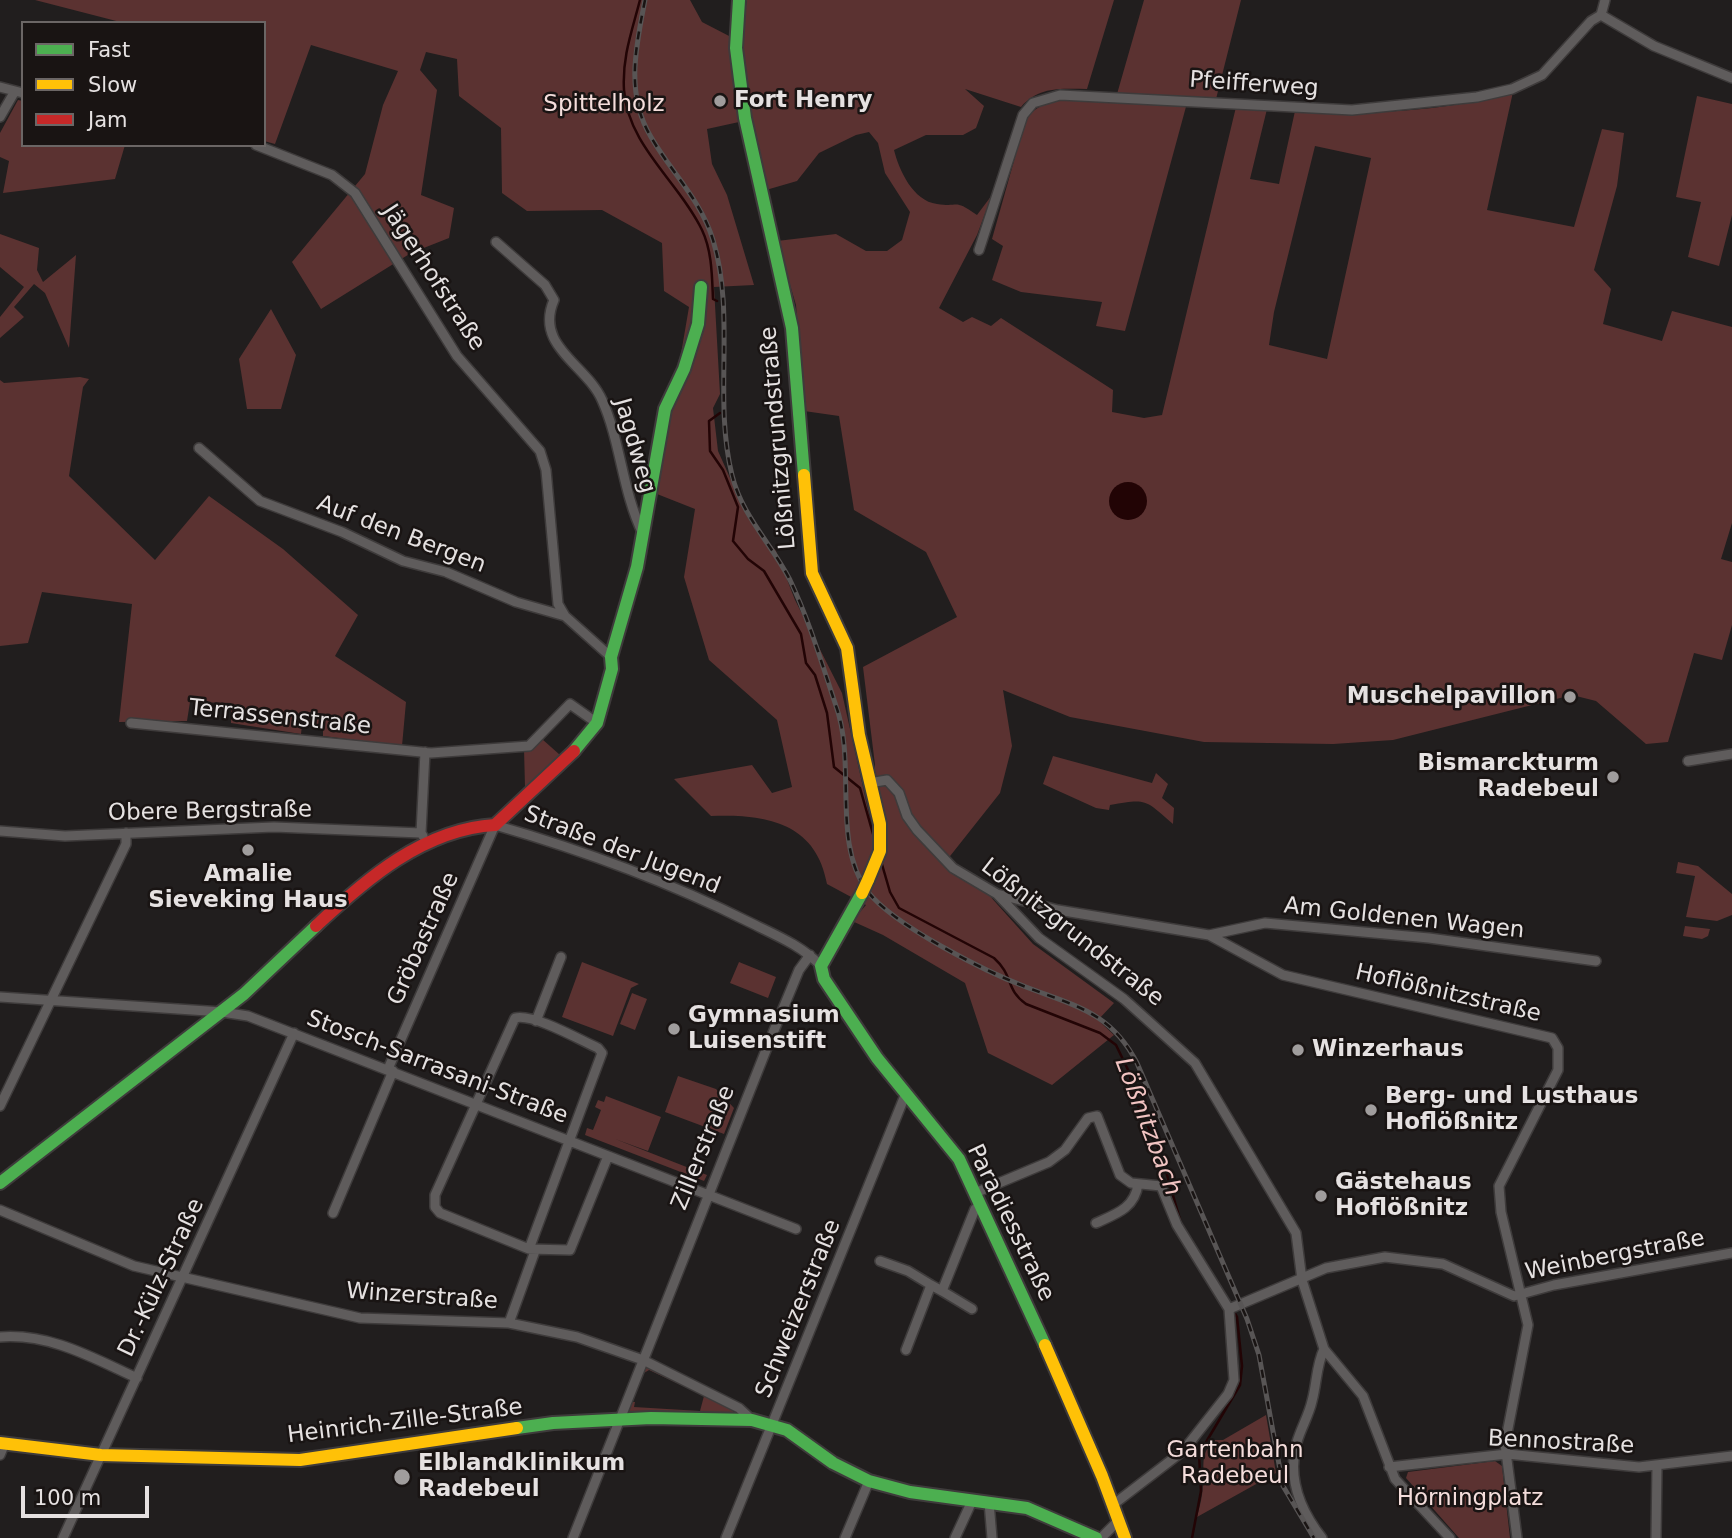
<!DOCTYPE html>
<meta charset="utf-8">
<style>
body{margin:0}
#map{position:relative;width:1732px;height:1538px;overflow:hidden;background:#211e1e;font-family:"DejaVu Sans",sans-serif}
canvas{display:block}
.legend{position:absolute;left:21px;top:21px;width:245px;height:126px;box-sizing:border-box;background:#191413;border:2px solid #6b6665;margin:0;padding:9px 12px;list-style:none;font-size:21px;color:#e5e1e1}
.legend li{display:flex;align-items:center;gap:14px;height:35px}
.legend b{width:35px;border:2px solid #6b6665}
.scale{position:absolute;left:21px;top:1486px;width:128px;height:32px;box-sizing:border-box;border:4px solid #e5e1e1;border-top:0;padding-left:9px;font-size:21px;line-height:24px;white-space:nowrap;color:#e5e1e1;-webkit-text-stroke:5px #191413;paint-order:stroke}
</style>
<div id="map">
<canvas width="1732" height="1538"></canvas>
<ul class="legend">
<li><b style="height:9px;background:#4caf50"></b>Fast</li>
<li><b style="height:9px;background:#ffc107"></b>Slow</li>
<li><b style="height:9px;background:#c62828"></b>Jam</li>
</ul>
<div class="scale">100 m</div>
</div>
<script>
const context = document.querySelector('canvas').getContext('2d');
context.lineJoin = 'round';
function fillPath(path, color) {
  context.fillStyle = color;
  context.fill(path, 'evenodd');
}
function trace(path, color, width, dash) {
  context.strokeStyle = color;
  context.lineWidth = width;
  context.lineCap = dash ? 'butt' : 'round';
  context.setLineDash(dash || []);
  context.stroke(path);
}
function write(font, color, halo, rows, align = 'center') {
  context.font = font + ' "DejaVu Sans",sans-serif';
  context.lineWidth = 5;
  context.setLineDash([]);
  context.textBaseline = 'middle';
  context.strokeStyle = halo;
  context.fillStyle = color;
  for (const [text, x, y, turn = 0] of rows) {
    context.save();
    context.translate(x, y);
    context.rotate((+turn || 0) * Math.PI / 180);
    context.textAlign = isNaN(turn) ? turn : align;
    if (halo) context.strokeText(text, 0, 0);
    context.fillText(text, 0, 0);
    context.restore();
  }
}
const green = new Path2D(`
 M35,0H690L702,22L731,37L739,122L707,129L712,164L727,195L754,285L714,287L720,394L713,408L718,451L748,518L776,551L795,600L842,693L873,832L875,765L863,667L957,617L926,552L854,510L839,416L804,411L796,305L777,241L836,234L866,251H887L902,240L910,212L885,173L878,143L869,132L856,135L819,153L797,181L766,190C756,130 734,61 747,0H1114L1087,89C1062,89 1039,86 1021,107L965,89L984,106L976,128L963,135H926L894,150C899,170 913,201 937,204C961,208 952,198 977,215L992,195L977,235L939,308L963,322L972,317L991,326L1001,318L1113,390L1112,412L1144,418L1162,415L1236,107L1267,109L1250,179L1279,184L1295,111C1367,115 1444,112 1513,92L1487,210L1574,227L1602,129L1624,133L1617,186L1594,270L1611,289L1603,324L1662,341L1672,311L1732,327V523L1721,559L1732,562V625L1722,660L1694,653L1668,742L1646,744L1596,701L1572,695L1393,740L1333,744L1204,742L1070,717L1003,690L1012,746L1000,793L943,865L988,894L1033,944L1114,1003L1098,1020L1114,1035L1052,1085L988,1053L965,983L883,935L852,921L866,905L827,884C816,822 765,814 711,816L674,779L752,765L772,793L792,787L777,720L709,660L684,577L695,509L657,494L689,307L664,291L662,243L602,210L527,211L502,193L501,128L459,96L457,59L426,52L420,70L437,90L421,195L454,208L449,238L411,253L321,309L292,262L365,174L383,105L398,71L311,45L275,144L264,141V23H124ZM1315,146L1371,158L1327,359L1269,345L1274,312Z
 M1144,0H1241L1216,99L1187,103L1125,331L1096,326L1102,302L1021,292L992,280L1003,246L992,239L1026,118C1049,92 1083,100 1115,101Z
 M1697,96L1732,104V215L1719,266L1688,257L1701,202L1676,197Z
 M18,100L23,101V145H125L115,179L3,193L9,161L0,157V133Z
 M0,234L39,248L37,270L43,282L76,255L69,348L45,293L34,284L14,307L24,317L0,338V317L24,287L0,267Z
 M271,309L296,355L281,409H247L239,359Z
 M80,377L89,379L83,387L69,476L155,560L209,496L283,549L358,615L335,656L406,702L402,746L323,736V727L302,725L301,734L231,723V703L190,702L187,721L119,722L132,604L42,592L28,643L0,646V380L4,383Z
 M542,739L560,755L525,787L524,749L534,748Z
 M1053,756L1152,783L1156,773L1168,784L1162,798L1174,808L1173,824C1145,800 1148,798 1110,805L1109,810L1096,808L1043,784Z
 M1678,862L1698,866L1732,894V915L1717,921L1686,917L1695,876L1676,873Z
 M1685,926L1710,929L1708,936L1702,939L1683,936Z
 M582,962L639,984L631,988L613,1036L562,1017Z
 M739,962L776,977L768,998L730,983Z
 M632,993L647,999L635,1030L620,1024Z
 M678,1076L716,1089L734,1108L724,1134L665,1112Z
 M606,1096L661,1117L648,1151L615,1139L707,1175L704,1181L585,1135L587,1128L593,1130L601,1110L595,1107L598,1100L604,1102Z
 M647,1366L733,1410V1413L629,1412L632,1402H635L634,1407L700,1411L704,1396L649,1370L644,1373Z
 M1266,1415L1276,1473L1197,1517C1200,1506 1203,1494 1203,1482C1205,1464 1199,1454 1215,1440H1223Z
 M1495,1461L1502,1466L1510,1538H1459L1406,1478L1408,1472Z`);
const water = new Path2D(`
 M1109 501a19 19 0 1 1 38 0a19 19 0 1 1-38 0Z`);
const stream = new Path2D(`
 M640,0C632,31 622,57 624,90C628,146 679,182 702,230C712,251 712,276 713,299L717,301
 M720,413L709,421L710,451L723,470L738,507L733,541L748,559L764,571L801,634L806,663L815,675L827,713L834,767L860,788L875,841
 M881,861L890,892L899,908L994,958C1014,976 1005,989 1026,1004L1100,1033L1116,1045L1130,1074L1131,1091L1161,1154L1181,1223L1237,1317L1242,1366L1240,1385L1199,1454L1201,1491L1192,1538`);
const street = new Path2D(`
 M1601,15L1654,46L1732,78
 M1601,15L1605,0
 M0,87L23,93
 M0,117L15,91
 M256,145L332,175L355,193L457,356L540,451L546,470L558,604L565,616L611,657
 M496,242L545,285L554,300C534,346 586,364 602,400C621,442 622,491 643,534
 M979,250L1023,115L1033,103L1060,95L1352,110L1477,97L1512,89L1542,75L1591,21L1601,15
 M199,448L260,501L342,532L403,561L446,572L516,602L565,616
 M131,723L431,753L529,746L570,704L597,723
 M1688,761L1732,754
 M869,783L887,780L899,793L907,816L917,830L953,868L997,894L1039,938L1124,999L1195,1063L1296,1233L1302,1280L1324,1349L1363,1396L1395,1479L1450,1538
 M0,831L65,836L274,827L421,833
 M423,836L421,833L425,752
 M997,894L1058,910L1209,935L1283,975L1552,1038L1558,1048V1070L1499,1186L1501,1212L1528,1325L1505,1444L1517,1538
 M1209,935L1265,923L1429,938L1596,961
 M0,997L222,1012L248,1016L796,1229
 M536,1021L561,957
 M388,1069L495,825C582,850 667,881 749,922C775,935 801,945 821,966
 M0,1106L126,844V833
 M975,1193L1049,1162L1065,1150L1088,1118L1097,1116L1120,1175L1131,1183L1161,1186L1177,1225L1229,1309L1234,1380L1228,1394L1183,1451L1114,1504
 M0,1210L134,1266L360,1318L509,1323L577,1337L643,1360L739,1408L752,1420
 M333,1213L393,1071
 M1096,1223C1116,1214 1135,1208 1138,1184
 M529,1249L602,1053L598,1048C580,1040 533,1013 515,1018L435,1195V1207L440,1213L529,1249L570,1250L608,1156
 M880,1261L908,1271L931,1285
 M942,1291L972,1309
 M1229,1309L1326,1268L1385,1257L1443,1264L1514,1296L1554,1285L1732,1253
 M509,1323L535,1251
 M0,1337C50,1333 93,1358 137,1378
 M906,1350L931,1285L942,1291L975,1209L981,1205
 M0,1455L5,1443
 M1389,1467L1507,1454L1639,1467L1732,1456
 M989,1502L992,1538
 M63,1538L294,1033
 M573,1538L768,1045L799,970L810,955
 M726,1538L906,1093
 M845,1538L869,1481
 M955,1538L972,1501
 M1101,1538L1118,1521
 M1322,1538C1300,1510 1287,1477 1297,1442C1301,1428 1309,1415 1312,1401C1317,1383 1316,1366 1324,1349
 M1656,1538L1657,1466`);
const fast = new Path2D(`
 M739,0L736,48L745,118L792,328L804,475
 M574,751L597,723L612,669L611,657L637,567L665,409L684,369L698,324L701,287
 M862,893L821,966L824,979L877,1058L959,1159L1045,1345
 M0,1183L244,994L316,926
 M517,1428L553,1423L651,1418L752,1420L787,1430L833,1463L869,1481L910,1492L1027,1508L1096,1538`);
const slow = new Path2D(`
 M804,475L812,573L847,648L859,735L880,824V851L868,880
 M1045,1345L1102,1476L1125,1538
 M0,1443L101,1455L300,1460L517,1428`);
const jam = new Path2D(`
 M316,926C366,879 424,829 495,825L574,751`);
const rail = new Path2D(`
 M645,0C636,46 625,94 651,137C671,172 701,200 713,240C736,315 713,399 732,475C742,516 771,543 790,580C809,620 822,664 836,706C857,764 831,843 868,892C895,926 984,971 1026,987C1075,1006 1111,1012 1137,1063L1247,1319L1259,1355L1283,1486L1314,1538`);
const slowBridge = new Path2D(`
 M862,893L868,880`);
const markers = [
 [720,101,7,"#a09d9d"],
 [1570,697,7,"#a09d9d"],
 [1613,777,7,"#a09d9d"],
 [248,850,7,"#a09d9d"],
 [674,1029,7,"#a09d9d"],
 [1298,1050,7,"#a09d9d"],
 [1371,1110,7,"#a09d9d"],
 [1321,1196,7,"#a09d9d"],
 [402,1477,9,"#a09d9d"]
];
const streetNames = [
 ["Pfeifferweg",1254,85,4],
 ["Jägerhofstraße",433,278,57],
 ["Lößnitzgrundstraße",779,438,-95],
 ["Jagdweg",634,446,74],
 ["Auf den Bergen",401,535,21],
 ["Terrassenstraße",280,718,6],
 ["Obere Bergstraße",210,812,-1],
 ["Straße der Jugend",622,851,21],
 ["Am Goldenen Wagen",1404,919,6],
 ["Lößnitzgrundstraße",1072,933,38],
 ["Gröbastraße",424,939,-66],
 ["Hoflößnitzstraße",1448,994,13],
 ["Stosch-Sarrasani-Straße",437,1068,21],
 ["Zillerstraße",704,1148,-68],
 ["Paradiesstraße",1010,1223,64],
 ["Weinbergstraße",1615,1256,-11],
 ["Dr.-Külz-Straße",162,1278,-65],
 ["Winzerstraße",422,1297,4],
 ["Schweizerstraße",799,1309,-68],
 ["Heinrich-Zille-Straße",405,1422,-7],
 ["Bennostraße",1561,1443,3]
];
const poiNames = [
 ["Fort Henry",734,101],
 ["Muschelpavillon",1556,697,"right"],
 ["Bismarckturm",1599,764,"right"],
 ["Radebeul",1599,790,"right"],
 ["Amalie",248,875,"center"],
 ["Sieveking Haus",248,901,"center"],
 ["Gymnasium",688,1016],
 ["Luisenstift",688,1042],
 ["Winzerhaus",1312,1050],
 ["Berg- und Lusthaus",1385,1097],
 ["Hoflößnitz",1385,1123],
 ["Gästehaus",1335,1183],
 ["Hoflößnitz",1335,1209],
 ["Elblandklinikum",418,1464],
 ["Radebeul",418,1490]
];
const parkNames = [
 ["Spittelholz",604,105],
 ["Gartenbahn",1235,1451],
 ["Radebeul",1235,1477],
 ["Hörningplatz",1470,1499]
];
const waterNames = [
 ["Lößnitzbach",1147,1127,69]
];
fillPath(green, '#5b3231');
fillPath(water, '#220405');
trace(stream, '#220405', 2.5);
trace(street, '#3e3b3b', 12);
trace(fast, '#3e3b3b', 16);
trace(slow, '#3e3b3b', 16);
trace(jam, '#3e3b3b', 16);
trace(street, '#5f5c5c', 9);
trace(fast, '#4caf50', 12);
trace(slow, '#ffc107', 12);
trace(jam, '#c62828', 12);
trace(rail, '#585555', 5);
trace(rail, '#191413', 2.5, [8]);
trace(slowBridge, '#3e3b3b', 16, []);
trace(slowBridge, '#ffc107', 12);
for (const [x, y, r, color] of markers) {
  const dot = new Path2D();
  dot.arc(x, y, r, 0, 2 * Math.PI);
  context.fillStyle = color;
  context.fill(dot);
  trace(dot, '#191413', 2.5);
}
write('23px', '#e5e1e1', '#191413', streetNames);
write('bold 23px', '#e5e1e1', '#191413', poiNames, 'left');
write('23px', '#f4dddb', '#191413', parkNames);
write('italic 24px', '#f2c4c2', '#191413', waterNames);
</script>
